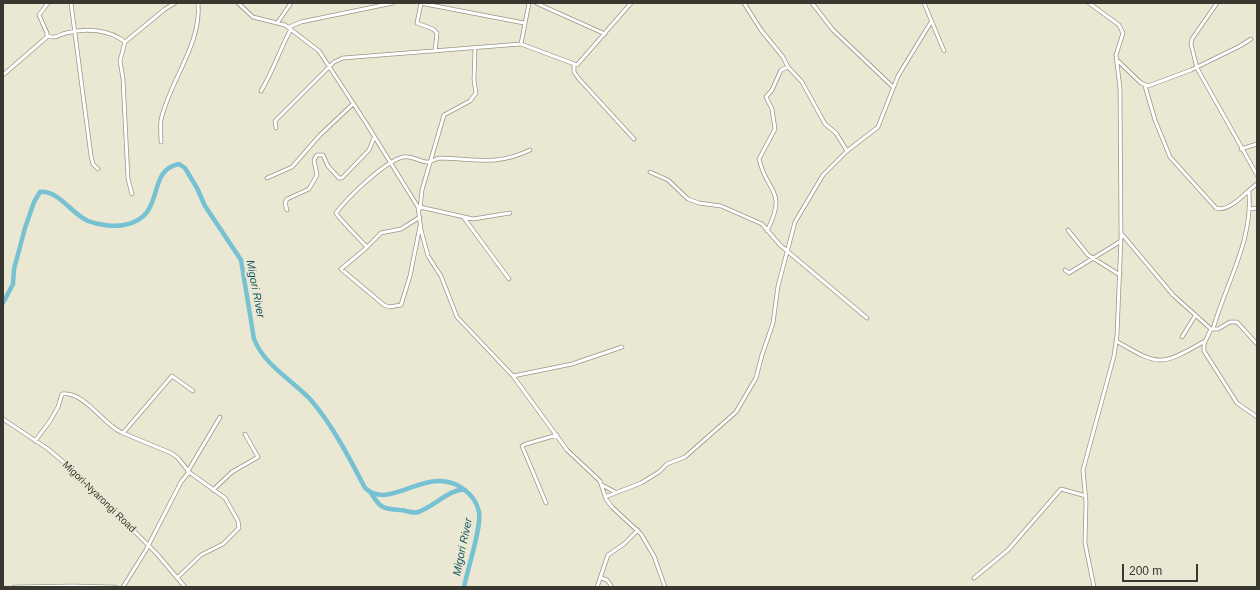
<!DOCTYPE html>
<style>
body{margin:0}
#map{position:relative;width:1260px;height:590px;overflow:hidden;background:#eae7d3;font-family:Helvetica,sans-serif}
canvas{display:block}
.frame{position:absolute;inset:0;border:4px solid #383730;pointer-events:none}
.scale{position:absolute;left:1122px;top:564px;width:76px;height:18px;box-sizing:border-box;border:2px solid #383730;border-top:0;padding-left:5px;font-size:12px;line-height:14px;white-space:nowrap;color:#383730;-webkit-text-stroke:3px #eae7d3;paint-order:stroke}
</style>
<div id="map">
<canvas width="1260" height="590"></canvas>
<div class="frame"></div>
<div class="scale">200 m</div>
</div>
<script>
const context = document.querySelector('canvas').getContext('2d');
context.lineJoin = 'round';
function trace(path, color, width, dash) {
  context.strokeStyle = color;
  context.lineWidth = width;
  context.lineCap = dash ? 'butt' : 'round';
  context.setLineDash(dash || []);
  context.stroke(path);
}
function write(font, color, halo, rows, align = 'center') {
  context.font = font + ' Helvetica,sans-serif';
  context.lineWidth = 4;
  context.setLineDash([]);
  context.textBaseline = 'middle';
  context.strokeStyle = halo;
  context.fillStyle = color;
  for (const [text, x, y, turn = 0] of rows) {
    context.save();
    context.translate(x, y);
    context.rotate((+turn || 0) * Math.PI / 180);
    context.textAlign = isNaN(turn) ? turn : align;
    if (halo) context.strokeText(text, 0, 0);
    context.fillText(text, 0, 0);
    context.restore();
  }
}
const river = new Path2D(`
 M3,303L13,284L14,269L25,228L34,202L40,192C57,189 73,215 88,221C98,225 114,227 124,225C168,217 144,171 179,164L185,168L197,188L205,206L241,260L254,339C265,366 291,379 310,399C332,424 350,459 365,488C391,512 426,464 462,488C471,494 477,502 479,512C482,526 467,571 464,587
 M371,493C381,509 383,509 400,510C406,510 412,514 418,512C432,508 452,487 465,490`);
const minor = new Path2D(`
 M71,3L91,156L93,164L98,169
 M238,3L253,17L285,25L319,51L366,123L418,207L421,230L428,256L441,276L457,317L513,376L567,450L600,481L606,499L612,507L641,534L654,556L665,587
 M420,3L524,23
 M421,3L417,23L433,29L437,33L435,51
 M536,3L605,34
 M744,3L761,30L783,57L788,67L802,82L825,124L836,133L847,151
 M812,3L833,30L893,87
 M924,3L944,51
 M1089,3L1119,25L1123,33L1116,55L1120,88L1121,238L1117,335L1114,356L1083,470L1086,502L1085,543L1094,587
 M1217,3L1192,39L1191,44L1197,68L1257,175
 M278,22L291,3
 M289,27L301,22L393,3
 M48,36C55,39 59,35 66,33C85,28 109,29 125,42L165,9L175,3
 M125,42L120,61L123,79L128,179L132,194
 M521,44L529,3
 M1118,61L1141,83L1148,86L1191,70L1240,46L1251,39
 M574,64V72L579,79L634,139
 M3,75L47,37V33L39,15L48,3
 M1145,86L1155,120L1170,157L1216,208C1230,213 1247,190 1257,184
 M261,91C273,71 280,49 291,29
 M276,128L275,121L334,62L343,58L521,44L577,65L631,3
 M161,142C161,135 160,127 161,120C169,82 202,44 198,3
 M1241,149L1257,144
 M650,172L668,180L688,199L699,203L721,206L762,224L780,245L867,318
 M267,178L292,167L320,135L353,104
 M420,207L473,219L510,213
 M420,209L422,190L444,115L470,101L476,93L474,80L475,48
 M1250,209L1257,208
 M287,210L285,203L287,199L309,189L317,175L314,160L317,155H323L328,166L339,178H342L369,150L374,138
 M420,217L401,229L381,233L365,249L341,269L384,305L389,307L401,305L410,276L420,226
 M464,218L509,279
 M1068,230L1088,255L1120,275
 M767,231C788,189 767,194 759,159L775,129L772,109L766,97L772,90L781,70L788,67
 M1121,233L1173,295L1211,329H1218L1230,322H1237L1257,344
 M367,247C362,242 337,216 336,213C348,197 384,162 403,157C412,155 418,161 426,162C431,163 435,158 441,158C475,159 497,166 530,150
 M1065,270L1069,273L1121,241
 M1211,329L1204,344V351L1237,403L1257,417
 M1213,329C1226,283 1253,241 1249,192
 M1182,337L1195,316
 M1116,341C1129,348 1147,361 1162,360C1174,360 1194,347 1205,341
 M513,376L572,364L622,347
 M3,419L48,449L73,470L157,554L185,587
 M123,433L171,453L178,458L189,472L225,498L238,521L239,528L223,544L201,555L177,578
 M35,441L50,421L58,407L62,394C85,391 104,426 123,433L172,376L193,391
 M188,471L220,417
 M602,485L615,492
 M213,490L232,472L258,457L245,434
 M605,497L641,483L659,472L667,464L685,457L736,412L756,378L762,355L773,323L778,286L795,222L823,175L847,151L878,127L898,76L931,22
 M546,503L522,446L526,444L557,435
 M601,578L607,580L612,587
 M974,578L1008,550L1061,489L1086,496
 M14,587L73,586L115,587
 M123,587L146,550L181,482L189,472
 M597,587L608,555L624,544L638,530`);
const streetNames = [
 ["Migori-Nyarongi Road",99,497,44]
];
const waterNames = [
 ["Migori River",255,289,79],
 ["Migori River",463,547,-78]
];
trace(river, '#76c2d3', 4.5);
trace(minor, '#999684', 4.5);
trace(minor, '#fff', 3);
write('10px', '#383730', '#eae7d3', streetNames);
write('italic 11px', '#175764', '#eae7d3', waterNames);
</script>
